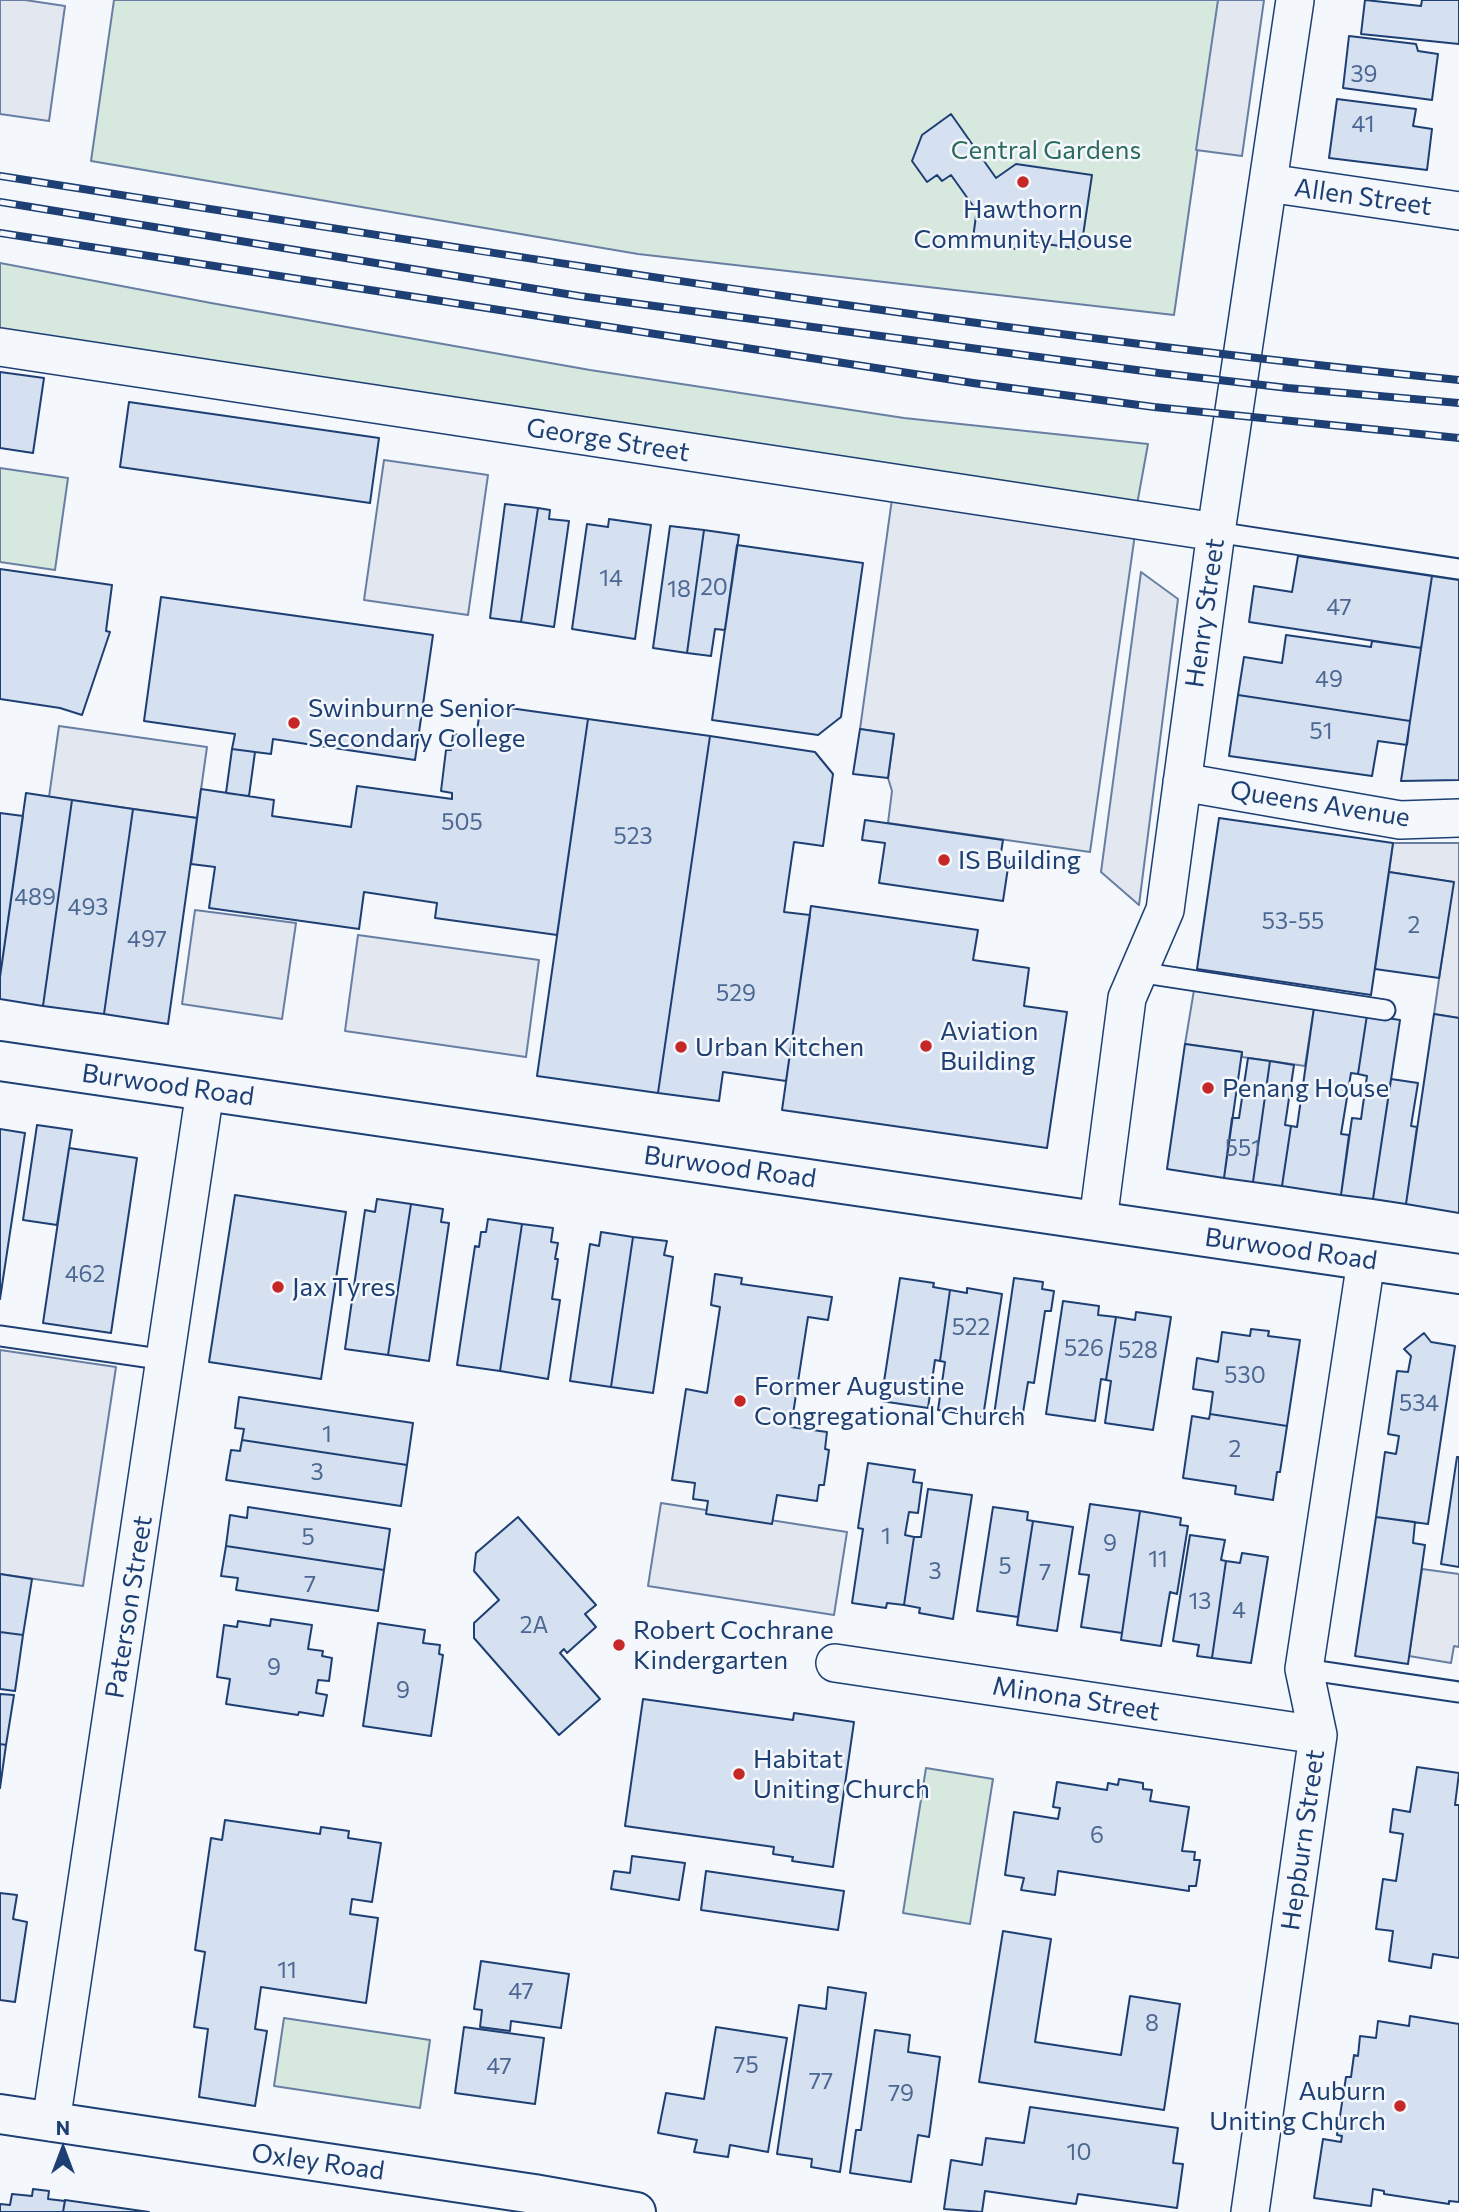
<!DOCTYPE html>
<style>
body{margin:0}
#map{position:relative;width:1459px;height:2212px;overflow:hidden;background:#f4f7fb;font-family:Commissioner,sans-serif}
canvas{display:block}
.north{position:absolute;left:28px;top:2114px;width:70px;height:70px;-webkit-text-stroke:5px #f4f7fb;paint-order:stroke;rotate:0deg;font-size:19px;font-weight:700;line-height:28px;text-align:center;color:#1d3f73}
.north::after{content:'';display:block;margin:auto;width:24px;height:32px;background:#1d3f73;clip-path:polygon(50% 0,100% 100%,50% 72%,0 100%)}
</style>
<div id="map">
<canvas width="1459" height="2212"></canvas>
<div class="north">N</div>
</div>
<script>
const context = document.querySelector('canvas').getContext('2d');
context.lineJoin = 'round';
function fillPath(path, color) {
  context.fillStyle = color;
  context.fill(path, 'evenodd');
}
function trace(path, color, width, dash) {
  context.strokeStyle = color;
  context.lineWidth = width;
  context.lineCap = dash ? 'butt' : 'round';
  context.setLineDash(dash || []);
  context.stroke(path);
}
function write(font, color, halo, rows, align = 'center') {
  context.font = font + ' Commissioner,sans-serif';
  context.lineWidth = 5;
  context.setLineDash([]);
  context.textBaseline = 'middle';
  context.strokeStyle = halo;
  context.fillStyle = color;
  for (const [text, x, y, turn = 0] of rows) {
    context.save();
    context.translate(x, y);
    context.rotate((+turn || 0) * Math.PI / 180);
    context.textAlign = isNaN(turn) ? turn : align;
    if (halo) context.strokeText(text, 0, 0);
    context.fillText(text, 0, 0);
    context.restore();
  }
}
const green = new Path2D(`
 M114,0H1219L1174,315L638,254L91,161Z
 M0,263L211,303L590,370L904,418L1148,444L1136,510L0,336Z
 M0,468L68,478L55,570L0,562Z
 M926,1768L993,1779L970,1924L903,1913Z
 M284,2018L430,2040L420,2108L274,2086Z`);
const parking = new Path2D(`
 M0,0H25L65,6L49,121L0,114Z
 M1218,0H1264L1242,156L1196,150Z
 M384,460L488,475L468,615L364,600Z
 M892,499L1135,534L1090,852L888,823L892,791L888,778L894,734L860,729Z
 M1141,572L1178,599L1139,905L1101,872Z
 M59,726L207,747L197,818L49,797Z
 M1393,843H1459V1018L1434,1014L1453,882L1389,872Z
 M195,910L296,923L282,1019L182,1004Z
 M358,935L539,960L526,1057L345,1031Z
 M1194,990L1314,1008L1305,1066L1242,1057V1052L1185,1044Z
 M0,1350L116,1367L83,1586L0,1574Z
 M661,1503L847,1532L834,1615L648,1586Z
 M1422,1569L1459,1574V1647L1454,1646L1451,1663L1409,1656Z`);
const building = new Path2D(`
 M1365,0L1421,6L1422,0H1459V44L1361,34Z
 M1349,36L1416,44L1418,51L1438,54L1432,100L1343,88Z
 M1337,99L1416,109L1413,126L1432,129L1427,170L1329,158Z
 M951,114L996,178L1016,164L1092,175L1081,249L1018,240L1016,249L987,245L988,240L973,238L976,216L981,217L951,175L942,181L937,175L927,182L912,161L922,135Z
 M0,372L44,378L33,453L0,448Z
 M129,402L379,438L370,503L120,467Z
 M505,504L538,508L521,622L490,618Z
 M538,508L550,510L549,519L569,521L554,627L521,622Z
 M609,519L651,525L635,639L572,629L587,524L608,527Z
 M670,526L704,530L687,653L653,648Z
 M704,530L739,535L725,630L715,629L711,656L687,653Z
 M737,545L863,563L841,717L818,735L712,720Z
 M1298,556L1432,576L1421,648L1249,622L1254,586L1292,592Z
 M0,569L112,585L106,631L110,632L82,715L60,708L0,699Z
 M1432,576L1459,580V780L1401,781Z
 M161,597L433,635L415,760L273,739L271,754L255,752L232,749L235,734L144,721Z
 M1286,635L1371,647L1372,641L1421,648L1410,721L1238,695L1244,657L1282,663Z
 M1238,695L1410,721L1407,745L1378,741L1372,776L1229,756Z
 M481,704L588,719L557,935L435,918L437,903L364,892L359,929L209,908L215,867L191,864L201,789L274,800L272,816L351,827L357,786L452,799V793L441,791L446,750H451L453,734L476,737Z
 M588,719L710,736L658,1093L537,1076Z
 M860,729L894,734L888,778L853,774Z
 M710,736L815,752L833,774L823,846L794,842L784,912L810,915L786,1081L723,1072L719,1101L658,1093Z
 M232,749L255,752L249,796L226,793Z
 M26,793L72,800L43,1006L0,999V977Z
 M72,800L133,809L104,1014L43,1006Z
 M133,809L197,818L168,1024L104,1014Z
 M0,813L23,816L0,977Z
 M1219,818L1393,843L1371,995L1197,969Z
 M865,820L1003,840L1000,859L1009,861L1003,901L879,883L885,843L862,840Z
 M1389,872L1454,882L1439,978L1375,969Z
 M811,906L978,930L973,960L1029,968L1024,1006L1067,1012L1047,1148L782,1110Z
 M1314,1008L1367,1015L1358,1074L1351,1073L1341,1134L1349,1135L1341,1195L1282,1186L1291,1126L1297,1127Z
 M1434,1014L1459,1018V1213L1406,1204Z
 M1367,1015L1400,1020L1373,1199L1341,1195L1352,1118L1361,1119L1367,1076L1358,1074Z
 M1185,1044L1242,1052L1224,1178L1167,1169Z
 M1248,1058L1270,1061L1253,1182L1224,1178L1232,1118H1239Z
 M1270,1061L1294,1065L1285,1125L1291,1126L1282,1186L1253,1182Z
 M1391,1079L1418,1083L1411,1126L1417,1127L1406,1204L1373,1199Z
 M37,1125L72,1130L57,1225L23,1220Z
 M0,1129L25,1133L0,1299Z
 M69,1148L137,1158L111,1333L43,1323Z
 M235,1195L346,1212L321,1379L209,1362Z
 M377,1199L411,1204L388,1355L345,1349L365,1210L375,1212Z
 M411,1204L443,1209L441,1222L449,1223L429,1361L388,1355Z
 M488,1219L522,1224L500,1371L457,1365L475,1246L479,1247L481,1232H486Z
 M522,1224L553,1228L551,1242L558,1243L555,1259H558L552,1299L560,1300L548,1379L500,1371Z
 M601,1232L633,1237L611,1387L570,1381L590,1244L599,1246Z
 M633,1237L667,1241L664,1255L673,1257L653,1393L611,1387Z
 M715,1274L742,1278L741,1284L832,1297L828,1320L808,1317L791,1427L827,1432L825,1449L829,1450L824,1485H819L817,1501L777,1495L772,1524L706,1514L708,1501L693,1499L695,1483L672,1480L686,1389L707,1393L720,1307L711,1305Z
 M900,1278L934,1283L933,1287L950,1290L940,1361L935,1360L928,1408L881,1401Z
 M1014,1278L1043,1282L1042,1289L1054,1291L1051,1311H1045L1034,1383L1028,1382L1022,1419L994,1415Z
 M967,1288L1002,1294L983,1417L938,1410L945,1362L940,1361L950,1290L967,1293Z
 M1063,1301L1099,1306L1098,1315L1116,1317L1106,1380L1101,1379L1095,1421L1046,1414Z
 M1136,1312L1171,1317L1153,1430L1105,1423L1111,1381L1106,1380L1116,1317L1135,1320Z
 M1251,1329L1269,1331L1268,1336L1300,1340L1287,1426L1210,1414L1213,1392L1193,1389L1197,1358L1218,1362L1222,1332L1250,1336Z
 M1424,1333L1431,1342L1455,1346L1428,1524L1376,1517L1385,1452L1396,1454L1399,1436L1388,1434L1397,1371L1408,1372L1411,1356L1404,1349Z
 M239,1397L413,1423L407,1465L242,1440L244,1429L235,1428Z
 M1210,1414L1287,1426L1280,1472H1277L1273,1500L1235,1494L1236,1486L1183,1478L1192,1416L1209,1419Z
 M242,1440L407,1465L401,1506L226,1480L231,1450L240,1451Z
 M1457,1457H1459V1567L1441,1564Z
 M868,1463L915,1470L913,1482L922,1483L918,1513L909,1512L905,1535L914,1537L904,1605L887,1603L886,1608L852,1603L863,1529L858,1528Z
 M928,1489L972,1495L953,1619L919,1613L920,1608L904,1605L914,1537H921Z
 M1090,1504L1140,1511L1122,1633L1081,1627L1089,1575L1079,1574Z
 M248,1507L390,1529L384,1570L226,1546L230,1515L247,1518Z
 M993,1507L1028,1512L1027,1520L1033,1521L1018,1617L977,1611Z
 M1140,1511L1181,1518L1180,1525L1188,1526L1177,1594L1170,1592L1161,1646L1121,1640Z
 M518,1517L596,1605L585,1614L596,1627L567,1653L564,1649L560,1653L600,1699L559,1735L474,1638V1623L499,1600L474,1571L476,1553Z
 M1376,1517L1415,1522L1413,1543L1425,1545L1408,1664L1355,1656Z
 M1033,1521L1073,1527L1057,1631L1017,1625Z
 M1190,1535L1225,1540L1221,1560L1226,1561L1212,1658L1197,1656L1199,1645L1173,1641Z
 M226,1546L384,1570L378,1611L236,1590L238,1578L221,1576Z
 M1242,1553L1268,1557L1251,1663L1212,1658L1226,1561L1240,1563Z
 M0,1574L32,1579L23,1635L0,1632Z
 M271,1619L312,1625L308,1649L323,1651L322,1656L332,1658L329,1681L318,1680L316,1693L327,1695L323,1716L299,1712L298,1715L226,1704L230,1679L217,1677L224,1625L237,1627L238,1621L270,1626Z
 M378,1623L425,1630L423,1643L440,1645L439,1654L443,1655L431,1736L363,1726Z
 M0,1632L23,1635L15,1691L0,1689Z
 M0,1694L14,1695L6,1745L0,1744Z
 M643,1699L793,1720L794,1713L854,1722L833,1867L792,1861L793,1857L773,1854L774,1847L625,1826Z
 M0,1744L6,1745L0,1788Z
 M1417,1767L1459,1773L1455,1805H1459V1958L1433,1954L1431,1968L1389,1961L1393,1931L1376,1929L1383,1879L1396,1881L1403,1834L1390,1832L1393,1809L1410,1812Z
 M1119,1779L1143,1783V1789L1152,1790L1150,1801L1189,1807L1182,1851L1195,1852L1194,1860H1200L1196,1886H1189V1891L1058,1871L1055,1895L1021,1890L1024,1878L1005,1875L1014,1812L1058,1819L1060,1808L1053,1807L1057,1782L1107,1790L1108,1783L1118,1785Z
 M225,1820L320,1834L321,1827L349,1831L348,1838L381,1843L372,1902L352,1899L350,1914L378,1918L366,2003L261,1987L255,2029L267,2031L255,2106L199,2097L208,2029L194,2027L205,1952L195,1950L211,1838L222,1840Z
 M632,1856L685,1863L679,1900L611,1889L614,1871L630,1873Z
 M706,1871L844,1891L838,1930L701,1910Z
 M0,1893L17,1895L13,1919L27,1922L15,2002L0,2000Z
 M1003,1931L1051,1939L1035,2042L1121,2055L1130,1996L1180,2004L1164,2110L979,2082Z
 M481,1961L569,1974L561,2028L511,2021L510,2031L480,2027L482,2010L474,2009Z
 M828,1987L866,1993L840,2172L811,2167L812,2159L777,2154L799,2005L826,2009Z
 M1410,2016L1459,2024V2202L1449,2201V2204L1384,2194V2191L1373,2189L1371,2206L1314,2198L1323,2139L1341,2142L1342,2136L1337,2135L1346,2077H1351L1354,2055L1358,2056L1360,2036L1376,2038L1378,2021L1409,2026Z
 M464,2027L544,2038L535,2104L455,2093Z
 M716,2027L787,2038L768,2152L730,2145L728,2157L694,2152L697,2140L658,2133L666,2093L704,2099Z
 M875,2030L910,2035L908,2052L940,2057L929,2137L918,2135L911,2182L850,2173L856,2130H861Z
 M1030,2107L1178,2128L1173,2163L1183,2164L1177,2208L1078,2194L1076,2204L985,2191L982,2212L944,2209L951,2160L982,2165L986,2138L1024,2143Z
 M33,2189L49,2191L48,2199L65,2201L63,2212H0V2204L10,2205L12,2194L32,2196Z
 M65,2200L149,2212H63Z`);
const service = new Path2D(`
 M1216,532L1459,569
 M1138,972L1385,1010
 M0,1336L166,1360
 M1304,1669L1459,1692`);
const minor = new Path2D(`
 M1268,183L1459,211
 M0,347L1216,532
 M1182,782L1400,820L1459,818
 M1098,1221L1127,998L1165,910L1216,532L1295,0
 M835,1663L1318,1735
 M51,2122L205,1091
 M1250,2212L1318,1735L1304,1669L1366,1261`);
const tertiary = new Path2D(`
 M0,2114L534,2194L636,2212`);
const primary = new Path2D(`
 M0,1061L1459,1274`);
const rail = new Path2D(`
 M0,176C485,252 970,331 1459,380
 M0,202L579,296L1159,373L1288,388L1459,403
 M0,233L973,383L1154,407L1459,438`);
const markers = [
 [1023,182,7,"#c62828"],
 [294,723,7,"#c62828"],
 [944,860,7,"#c62828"],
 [926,1046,7,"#c62828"],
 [681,1047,7,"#c62828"],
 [1208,1088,7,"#c62828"],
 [278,1287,7,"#c62828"],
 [740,1401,7,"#c62828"],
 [619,1645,7,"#c62828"],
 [739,1774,7,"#c62828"],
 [1400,2106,7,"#c62828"]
];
const numberNames = [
 ["39",1364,74],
 ["41",1363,124],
 ["14",611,578],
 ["20",714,587],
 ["18",679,589],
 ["47",1339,607],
 ["49",1329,679],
 ["51",1321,731],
 ["505",462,822],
 ["523",633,836],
 ["489",35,897],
 ["493",88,907],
 ["53-55",1293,921],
 ["2",1414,925],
 ["497",147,939],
 ["529",736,993],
 ["551",1243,1148],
 ["462",85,1274],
 ["522",971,1327],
 ["526",1084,1348],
 ["528",1138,1350],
 ["530",1245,1375],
 ["534",1419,1403],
 ["1",327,1434],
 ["2",1235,1449],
 ["3",317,1472],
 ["1",886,1536],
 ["5",308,1537],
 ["9",1110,1543],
 ["11",1158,1559],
 ["5",1005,1566],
 ["3",935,1571],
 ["7",1045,1572],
 ["7",310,1584],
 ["13",1200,1601],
 ["4",1239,1610],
 ["2A",534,1625],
 ["9",274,1667],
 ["9",403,1690],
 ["6",1097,1835],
 ["11",287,1970],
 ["47",521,1991],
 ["8",1152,2023],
 ["75",746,2065],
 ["47",499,2066],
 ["77",821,2081],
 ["79",901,2093],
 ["10",1079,2152]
];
const parkNames = [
 ["Central Gardens",1046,150]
];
const streetNames = [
 ["Allen Street",1363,197,8],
 ["George Street",608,440,9],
 ["Henry Street",1205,613,-82],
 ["Queens Avenue",1320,804,9],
 ["Burwood Road",168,1085,8],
 ["Burwood Road",730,1167,8],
 ["Burwood Road",1291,1249,8],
 ["Paterson Street",129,1607,-81],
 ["Minona Street",1076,1699,9],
 ["Hepburn Street",1303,1840,-82],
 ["Oxley Road",318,2162,8]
];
const poiNames = [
 ["Hawthorn",1023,209,"center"],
 ["Community House",1023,239,"center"],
 ["Swinburne Senior",308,708],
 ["Secondary College",308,738],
 ["IS Building",958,860],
 ["Aviation",940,1031],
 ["Building",940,1061],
 ["Urban Kitchen",695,1047],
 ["Penang House",1222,1088],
 ["Jax Tyres",292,1287],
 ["Former Augustine",754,1386],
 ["Congregational Church",754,1416],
 ["Robert Cochrane",633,1630],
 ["Kindergarten",633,1660],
 ["Habitat",753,1759],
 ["Uniting Church",753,1789],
 ["Auburn",1386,2091,"right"],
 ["Uniting Church",1386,2121,"right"]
];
fillPath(green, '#d7e8df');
trace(green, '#687fa3', 2);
fillPath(parking, '#e3e8f0');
trace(parking, '#687fa3', 2);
fillPath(building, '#d5e0f0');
trace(building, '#1d3f73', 2);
trace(service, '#1d3f73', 23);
trace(minor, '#1d3f73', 40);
trace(tertiary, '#1d3f73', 42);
trace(primary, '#1d3f73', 42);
trace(service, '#f4f7fb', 19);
trace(minor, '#f4f7fb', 37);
trace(tertiary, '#f4f7fb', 38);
trace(primary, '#f4f7fb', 38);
trace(rail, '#1d3f73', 8);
trace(rail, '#f4f7fb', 5, [16]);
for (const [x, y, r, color] of markers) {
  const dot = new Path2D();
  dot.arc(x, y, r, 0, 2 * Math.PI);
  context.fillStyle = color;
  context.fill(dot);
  trace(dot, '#f4f7fb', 2.5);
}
write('23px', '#4b6792', null, numberNames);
write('26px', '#2c6c60', '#f4f7fb', parkNames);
write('26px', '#1d3f73', '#f4f7fb', streetNames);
write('26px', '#1d3f73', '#f4f7fb', poiNames, 'left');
</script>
